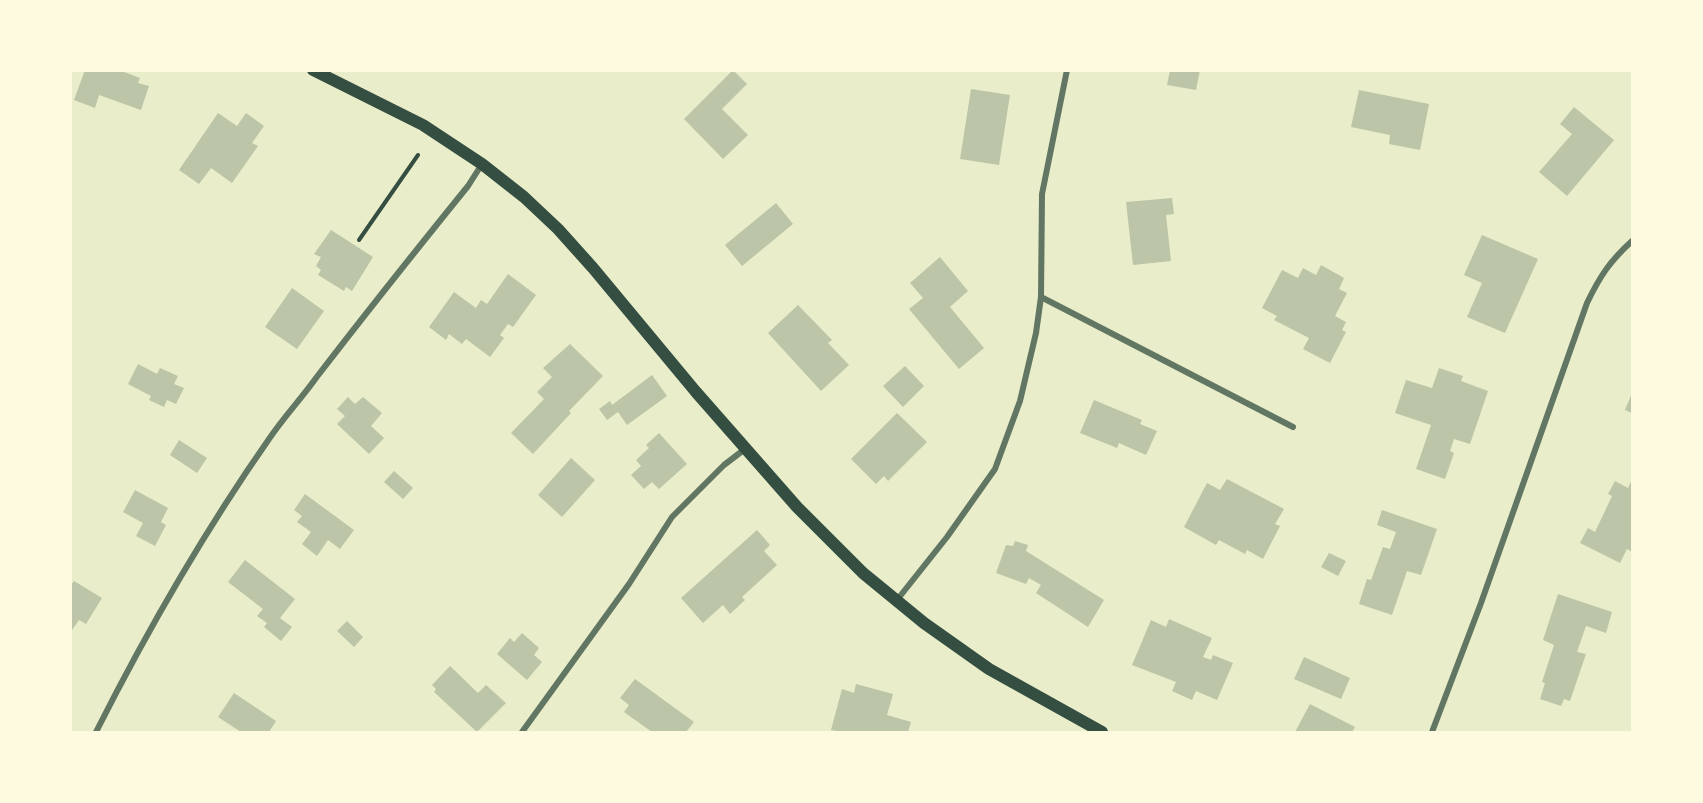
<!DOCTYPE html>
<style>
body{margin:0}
#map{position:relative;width:1703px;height:803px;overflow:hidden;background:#e9edc9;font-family:Commissioner,sans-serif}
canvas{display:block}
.frame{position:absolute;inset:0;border:72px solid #fefae0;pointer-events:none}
</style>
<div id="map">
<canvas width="1703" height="803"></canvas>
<div class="frame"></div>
</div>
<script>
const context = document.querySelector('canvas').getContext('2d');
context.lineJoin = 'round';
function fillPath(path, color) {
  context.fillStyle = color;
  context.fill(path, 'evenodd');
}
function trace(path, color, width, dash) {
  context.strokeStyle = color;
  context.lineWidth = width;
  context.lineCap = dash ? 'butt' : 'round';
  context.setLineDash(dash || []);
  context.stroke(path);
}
const building = new Path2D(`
 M85,70H119L140,78L138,83L149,86L141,110L99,95L95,108L74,100Z
 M733,70L747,84L722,109L748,135L723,159L684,119Z
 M1170,70H1200L1196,90L1167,85Z
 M971,89L1010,95L999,165L960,159Z
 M1359,90L1429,104L1420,150L1389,144L1390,135L1351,127Z
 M1574,107L1614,140L1567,196L1539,172L1572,134L1560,124Z
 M218,113L237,126L246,113L264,126L252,143L258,146L232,183L211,168L199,184L179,170Z
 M1172,198L1174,214L1166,215L1171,261L1133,265L1126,202Z
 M776,203L793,224L742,266L725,245Z
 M331,230L373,257L352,291L346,287L344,291L318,275L321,270L316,266L321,257L314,254Z
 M1482,235L1538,259L1505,333L1467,317L1482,283L1464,275Z
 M940,257L968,291L950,307L984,348L959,369L909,309L923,298L910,283Z
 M1321,265L1344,278L1339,289L1347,293L1335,316L1346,322L1342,330L1346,332L1330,363L1303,349L1309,338L1274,320L1277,316L1262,308L1282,270L1298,278L1303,268L1316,275Z
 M508,274L536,295L513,327L508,324L500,335L504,338L490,357L466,339L462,344L449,334L446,340L429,327L454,292L476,308L481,300L487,304Z
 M292,288L324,311L297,349L265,327Z
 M798,305L832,340L828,343L849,365L821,391L768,333Z
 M570,344L603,376L569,411L571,413L533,454L511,433L544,399L537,392L552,377L543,368Z
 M138,364L157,374L160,368L178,376L174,384L184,388L176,404L167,400L164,407L149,400L151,396L128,384Z
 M905,366L924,386L903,407L883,386Z
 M1439,368L1463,376L1461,381L1488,391L1470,444L1454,439L1450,451L1454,453L1445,479L1416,469L1431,425L1395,413L1406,380L1432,388Z
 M652,375L667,396L627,425L618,412L607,420L599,409L610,401L612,405Z
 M1632,393V413L1625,410Z
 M348,397L355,404L363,397L382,413L371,426L384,438L369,454L337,424L345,416L337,409Z
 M1094,400L1142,420L1140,424L1157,431L1146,455L1119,443L1117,448L1080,433Z
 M897,413L927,442L888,481L884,476L876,484L851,459Z
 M659,433L687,464L659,489L652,482L644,489L631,475L641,466L636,460L649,448L646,445Z
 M179,440L207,458L197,473L170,455Z
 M571,458L595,480L562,517L538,495Z
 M394,471L413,488L403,499L384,482Z
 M1227,479L1284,509L1275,524L1280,526L1263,559L1247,550L1245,554L1219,540L1216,545L1184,527L1207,483L1220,490Z
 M1632,479V552L1627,549L1620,563L1580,543L1588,528L1595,532L1612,496L1608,494L1615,481L1628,488Z
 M135,490L168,508L161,522L166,525L155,546L136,536L143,523L123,512Z
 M305,494L354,530L340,549L328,540L317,556L302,544L311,532L297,522L302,516L294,510Z
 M1382,510L1437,529L1421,575L1407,571L1392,615L1359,604L1367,579L1371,580L1383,547L1390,549L1396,532L1377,525Z
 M757,530L770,545L764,551L777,565L742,597L745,600L730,614L723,605L703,623L681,598Z
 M1015,541L1028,545L1026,551L1104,600L1088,627L1036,593L1041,585L1029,578L1026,584L996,573L1006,545L1013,546Z
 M1329,553L1346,561L1338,576L1321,567Z
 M245,560L295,599L280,618L292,627L281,641L264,627L267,623L257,616L263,609L228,582Z
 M74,581L102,598L86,624L79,620L70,633V586Z
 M1558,594L1612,612L1606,633L1586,626L1577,652L1586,654L1570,701L1564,699L1561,706L1540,699L1545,683L1542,682L1554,645L1543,640Z
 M1169,619L1212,638L1203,657L1211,660L1213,655L1233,663L1217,700L1196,691L1192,700L1172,691L1176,682L1132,665L1151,620L1166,627Z
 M347,621L363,637L354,647L337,631Z
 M522,633L539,648L534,655L542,662L527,680L497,654L510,638L514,642Z
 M1304,657L1350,678L1341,699L1294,679Z
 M450,666L478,693L486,685L506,703L477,732L434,692L436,689L432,685Z
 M635,679L694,722L686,732H652L624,712L629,705L620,698Z
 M856,684L893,694L887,715L911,722L908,732H841L831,730L842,689L854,693Z
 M234,693L276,721L269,732H241L218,717Z
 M1310,704L1355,727L1352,732H1295Z`);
const path = new Path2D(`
 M359,240L418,155`);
const minor = new Path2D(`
 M1041,297L1293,427
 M897,600L947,537L995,469L1020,401L1036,333L1041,297L1042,194L1067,70
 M96,732C147,631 204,532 269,439C283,418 301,399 316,378C366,313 417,249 468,186L482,164
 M522,732L629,584L672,517L724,465L745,449
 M1432,732L1481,603L1587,303C1600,276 1610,261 1632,241`);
const secondary = new Path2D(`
 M313,70L423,125L482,164L524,197L558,229L593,268L696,392L797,507L863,573L924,623L989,669L1102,732`);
fillPath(building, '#bcc5a7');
trace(path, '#344e41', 4);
trace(minor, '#617663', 6);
trace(secondary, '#344e41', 12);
</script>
